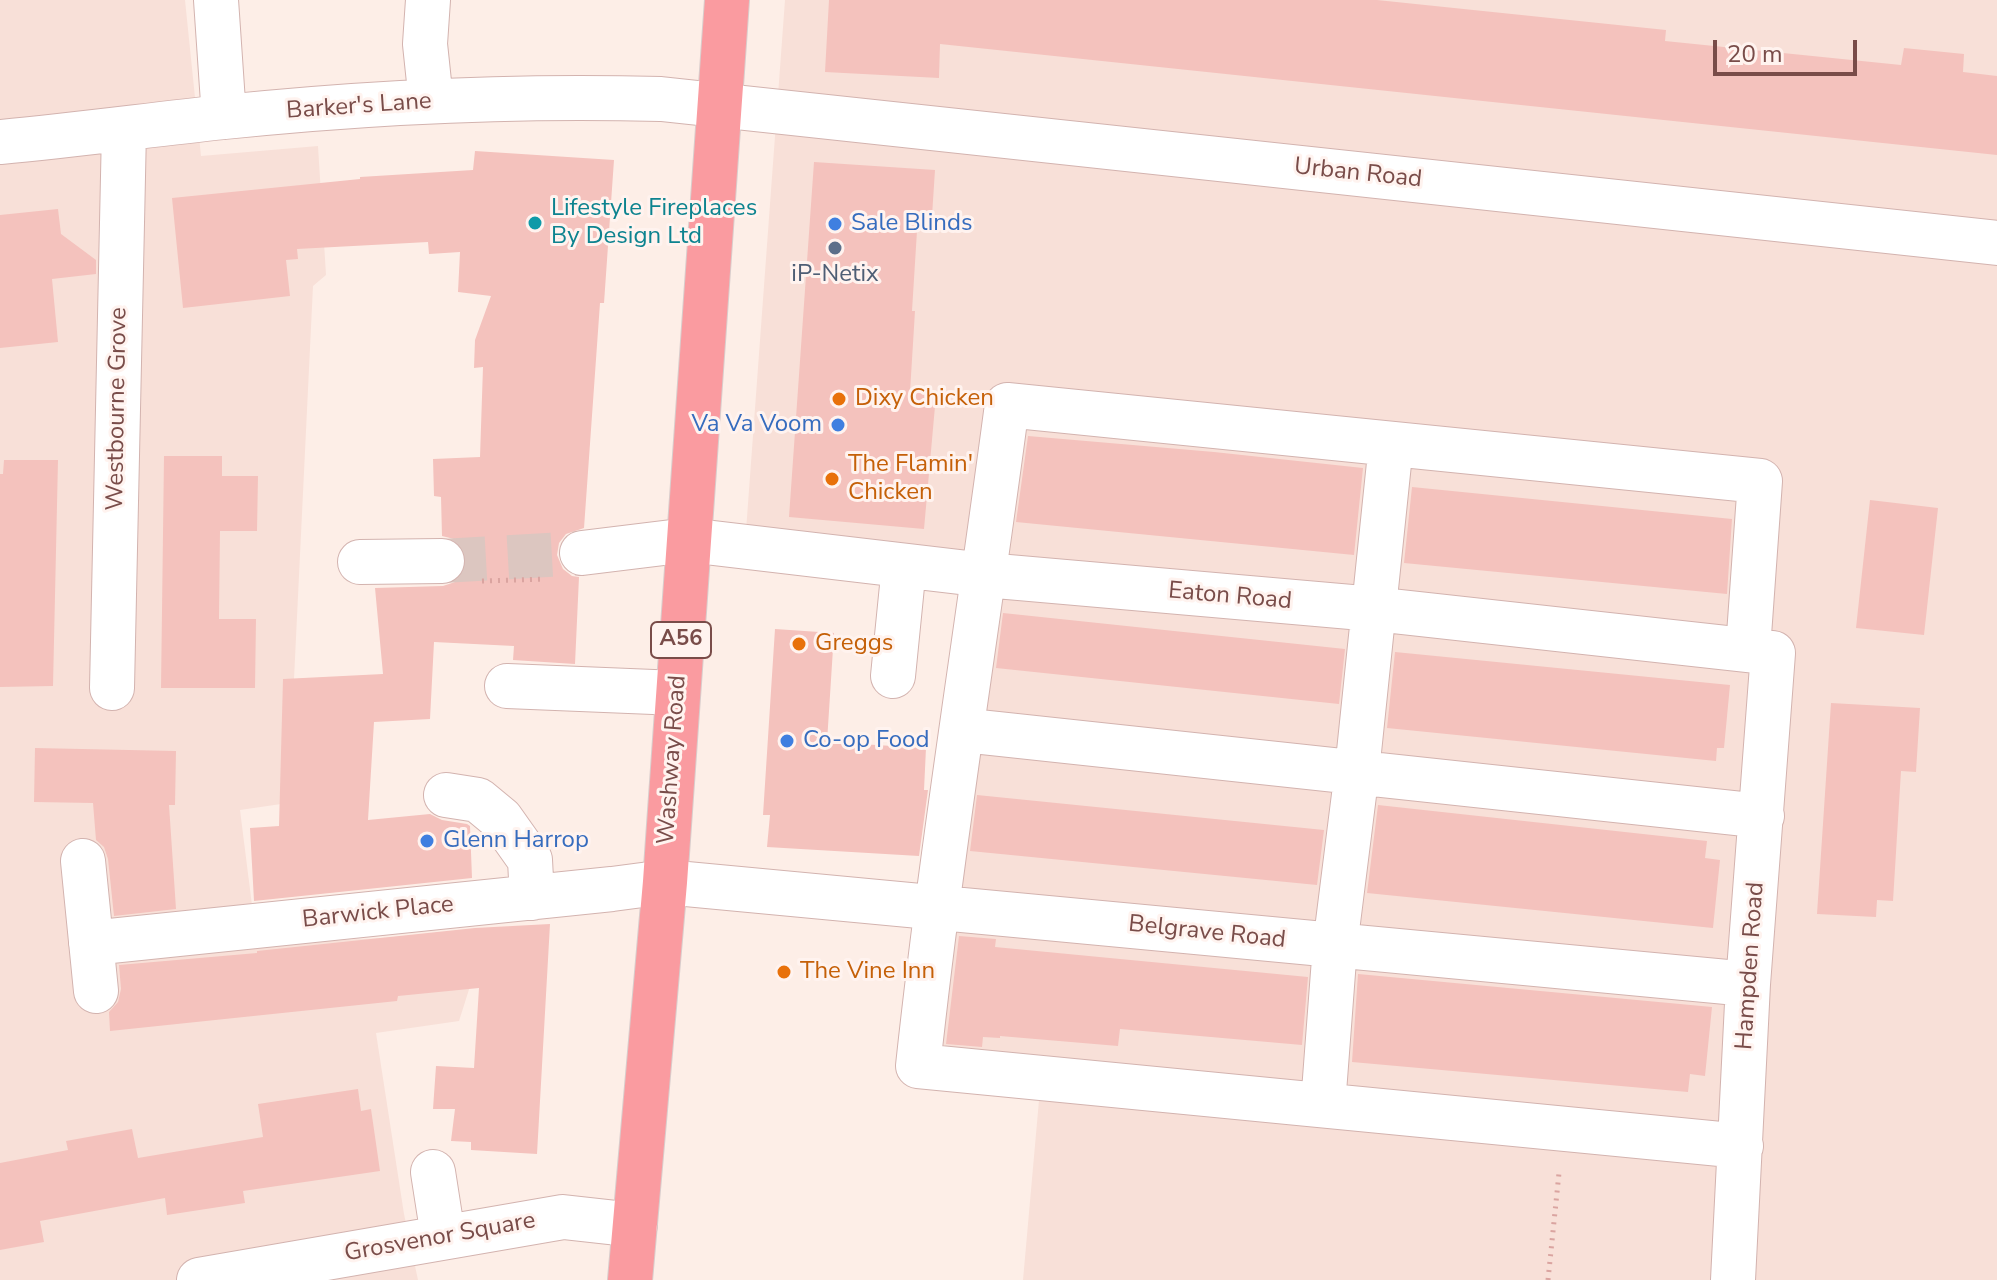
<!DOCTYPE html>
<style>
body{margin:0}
#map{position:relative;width:1997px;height:1280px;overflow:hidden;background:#fdeee7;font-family:"Nunito Sans",sans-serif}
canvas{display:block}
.scale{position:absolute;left:1713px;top:40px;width:144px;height:36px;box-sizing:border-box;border:4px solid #794c49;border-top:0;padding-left:10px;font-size:24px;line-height:28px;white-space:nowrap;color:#794c49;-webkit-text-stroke:6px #fff3ef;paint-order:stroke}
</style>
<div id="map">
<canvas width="1997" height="1280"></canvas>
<div class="scale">20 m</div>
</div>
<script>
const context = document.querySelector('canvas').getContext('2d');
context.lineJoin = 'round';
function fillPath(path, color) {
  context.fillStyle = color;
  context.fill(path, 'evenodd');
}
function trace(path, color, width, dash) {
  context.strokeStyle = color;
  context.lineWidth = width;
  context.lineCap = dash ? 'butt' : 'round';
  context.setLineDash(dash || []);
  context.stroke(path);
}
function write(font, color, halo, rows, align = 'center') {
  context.font = font + ' "Nunito Sans",sans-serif';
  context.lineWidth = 6;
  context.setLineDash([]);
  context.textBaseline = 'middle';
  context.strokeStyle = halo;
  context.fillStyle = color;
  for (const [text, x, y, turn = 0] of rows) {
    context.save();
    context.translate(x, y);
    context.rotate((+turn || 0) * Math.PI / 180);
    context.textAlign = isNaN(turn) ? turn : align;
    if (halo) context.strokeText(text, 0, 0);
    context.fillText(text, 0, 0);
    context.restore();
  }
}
const residential = new Path2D(`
 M0,0H185L201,156L318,146L326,275L313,286L288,803L240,810L257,945L468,933L472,980L459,1021L376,1033L404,1214L418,1280H0Z
 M785,0H1997V1280H1023L1040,1089L928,1077L993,595L744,558Z`);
const building = new Path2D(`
 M829,0H1377L1666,30L1665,41L1901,65L1904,48L1964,54L1963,72L1997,76V155L940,44L939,78L825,72Z
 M475,151L614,160L604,303H600L584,528L566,534L559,543L557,555L563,569L572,576L579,577L575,664L513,660L514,646L434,642L430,719L374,722L368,820L430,814L442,820L467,824L470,826L472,878L254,901L250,828L279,826L283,679L383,674L375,588L443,586L455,582L464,572L467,560L463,548L454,539L442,536L441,497L434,496L433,459L480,457L483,367L474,368L475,340L491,296L458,292L460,252L429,254L428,242L297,249L298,259L286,260L290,296L183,308L172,198L360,179V177L473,170Z
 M814,162L935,170L932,216L918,215L912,311H915L910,392L936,395L924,529L789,517Z
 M58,209L61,234L96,260V274L52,279L58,342L0,348V215Z
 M1028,436L1214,452L1363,468L1354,555L1016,522Z
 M164,456H222V476H258L257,531H220L219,619H256L255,688H161Z
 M4,460H58L53,686L0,687V474H3Z
 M1412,487L1732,519L1727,594L1404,563Z
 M1870,500L1938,508L1924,635L1856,628Z
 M1003,613L1345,649L1339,704L996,668Z
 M775,629L834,633L827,742L926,748L924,790H928L919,856L767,847L770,815H763Z
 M1395,652L1730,685L1724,748H1717L1716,761L1387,728Z
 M1831,703L1920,708L1916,772L1901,771L1893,901L1877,900L1876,917L1817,914Z
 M35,748L176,751L175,805H169L176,909L114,916L108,859L104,847L96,840L93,803L34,802Z
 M977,795L1324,830L1317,885L970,851Z
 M1378,805L1707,841L1705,858L1720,860L1713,928L1367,893Z
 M550,924L537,1154L471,1150V1142L451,1141L455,1109H433L436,1066L474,1068L479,988L398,996L397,1001L110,1031L109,1012L118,1002L121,989L119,965L257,953V951L475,928Z
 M959,936L996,939L995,947L1308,977L1302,1045L1120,1029L1118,1046L1000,1036V1038L983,1037L982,1047L946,1044Z
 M1358,974L1712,1007L1705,1076L1690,1074L1688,1092L1352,1062Z
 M358,1089L361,1111L371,1109L380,1171L243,1191L245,1203L167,1215L165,1198L40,1221L44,1242L0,1250V1163L68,1150L66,1141L132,1129L138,1158L263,1137L258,1104Z`);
const minorTunnel = new Path2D(`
 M442,561L582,553`);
const path = new Path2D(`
 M482,581L544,579
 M1548,1280L1559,1173`);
const minor = new Path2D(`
 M216,0L224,117
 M428,0L425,44L431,101
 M0,142C75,135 149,125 224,117C369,102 515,95 661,99L1997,243
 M582,553L688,540L985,575L1374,609L1773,653L1748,984L1733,1280
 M360,562L442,561
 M893,676L904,566
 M507,686L678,693
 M112,688L124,130
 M962,730L1762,816
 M446,795L478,800L501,819L530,860L532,898
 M83,861L96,991
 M91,943L612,889L665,882L1748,984
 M1323,1105L1335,946L1357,771L1391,444
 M1741,1146L918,1066C942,844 978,625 1007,405L1760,481L1748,649
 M433,1172L443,1236
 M199,1280L563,1217L635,1225`);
const highway = new Path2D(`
 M630,1280L665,882L727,0`);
const markers = [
 [535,223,8,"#0f9aa8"],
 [835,224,8,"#3f7fe0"],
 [835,248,8,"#5c6f8a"],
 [839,399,8,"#e8710a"],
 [838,425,8,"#3f7fe0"],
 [832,479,8,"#e8710a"],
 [799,644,8,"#e8710a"],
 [787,741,8,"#3f7fe0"],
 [427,841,8,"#3f7fe0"],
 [784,972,8,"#e8710a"]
];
const shields = [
 [681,640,60]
];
const shieldNames = [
 ["A56",681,640]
];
const streetNames = [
 ["Barker's Lane",359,107,-4],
 ["Urban Road",1358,174,6],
 ["Westbourne Grove",118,409,-89],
 ["Eaton Road",1230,597,5],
 ["Washway Road",673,760,-86],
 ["Barwick Place",378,913,-6],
 ["Belgrave Road",1207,933,6],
 ["Hampden Road",1751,966,-86],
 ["Grosvenor Square",440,1238,-10]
];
const cultureNames = [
 ["Lifestyle Fireplaces",551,209],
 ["By Design Ltd",551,237]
];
const shopNames = [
 ["Sale Blinds",851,224],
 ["Va Va Voom",822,425,"right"],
 ["Co-op Food",803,741],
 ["Glenn Harrop",443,841]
];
const serviceNames = [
 ["iP-Netix",835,275]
];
const foodNames = [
 ["Dixy Chicken",855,399],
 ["The Flamin'",848,465],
 ["Chicken",848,493],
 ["Greggs",815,644],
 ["The Vine Inn",800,972]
];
fillPath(residential, '#f8e0d8');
fillPath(building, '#f4c2bd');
trace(minorTunnel, '#dcc6c0', 44, [44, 22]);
trace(minor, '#d3b3af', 46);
trace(highway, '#d9cdcc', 46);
trace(path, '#daa4a0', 5, [2, 6]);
trace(minor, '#fff', 44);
trace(highway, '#fa9ba0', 44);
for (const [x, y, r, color] of markers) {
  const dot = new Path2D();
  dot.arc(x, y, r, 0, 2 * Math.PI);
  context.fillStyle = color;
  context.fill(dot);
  trace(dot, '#fff3ef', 3);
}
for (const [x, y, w] of shields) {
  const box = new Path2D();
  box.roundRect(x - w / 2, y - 18, w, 36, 6);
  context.fillStyle = '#fff3ef';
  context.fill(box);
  trace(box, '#794c49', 2);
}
write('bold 22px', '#794c49', null, shieldNames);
write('24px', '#794c49', '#fff3ef', streetNames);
write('24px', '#0d838f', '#fff3ef', cultureNames, 'left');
write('24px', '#366cbe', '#fff3ef', shopNames, 'left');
write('24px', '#4e5e75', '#fff3ef', serviceNames);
write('24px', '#c56008', '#fff3ef', foodNames, 'left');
</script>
